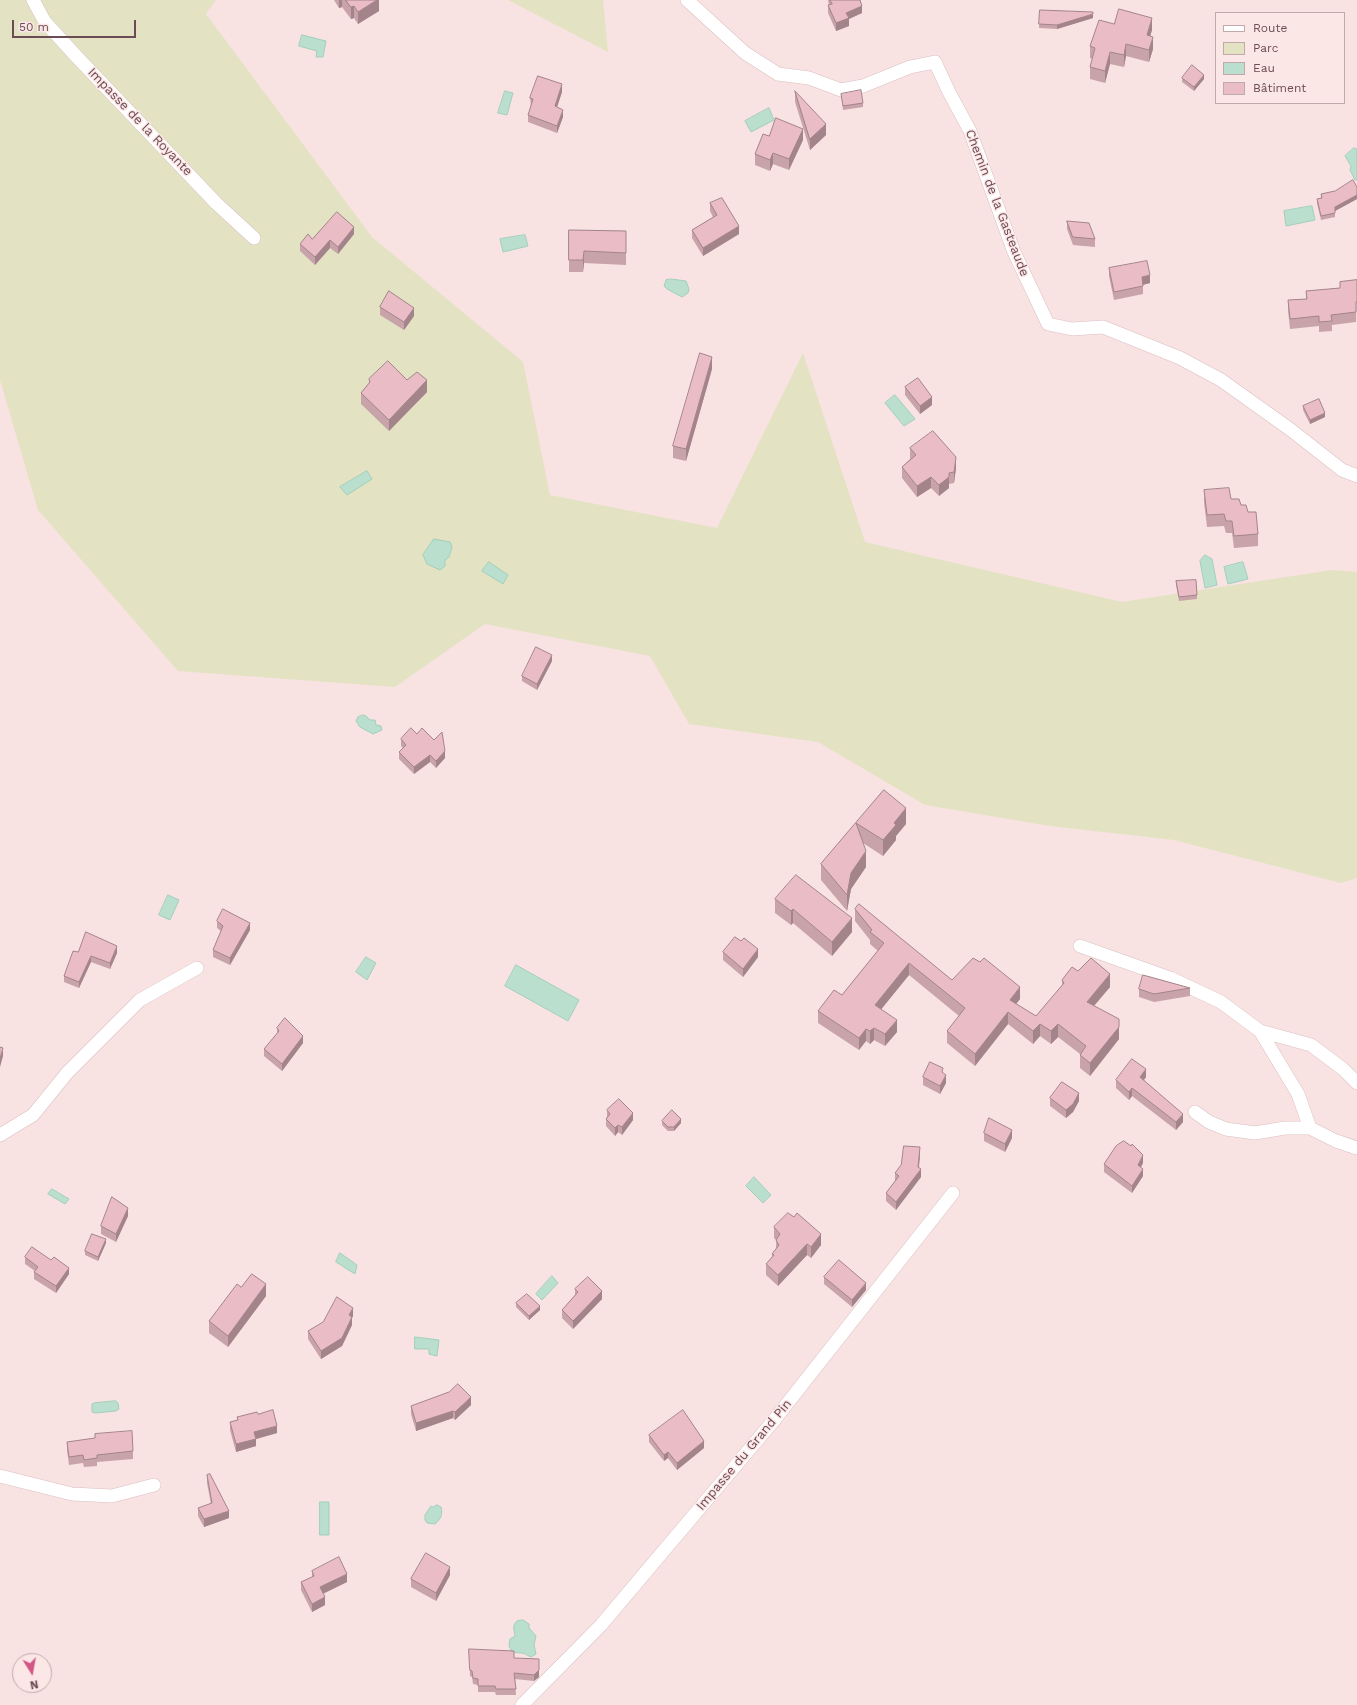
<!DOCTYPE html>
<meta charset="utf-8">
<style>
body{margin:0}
#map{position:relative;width:1357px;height:1705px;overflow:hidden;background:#f8e2e2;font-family:"Work Sans",sans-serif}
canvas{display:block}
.legend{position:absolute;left:1215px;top:12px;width:130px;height:92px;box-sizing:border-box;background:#fce7e7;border:1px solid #c2a9ac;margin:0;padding:5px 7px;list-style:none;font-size:12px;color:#6c4c54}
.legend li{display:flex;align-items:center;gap:8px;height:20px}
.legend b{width:20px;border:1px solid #c2a9ac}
.north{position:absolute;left:12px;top:1653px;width:40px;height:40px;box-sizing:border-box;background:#fce7e7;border:1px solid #c2a9ac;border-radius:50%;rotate:169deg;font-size:11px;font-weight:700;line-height:16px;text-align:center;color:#6c4c54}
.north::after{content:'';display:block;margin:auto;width:14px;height:18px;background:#d35685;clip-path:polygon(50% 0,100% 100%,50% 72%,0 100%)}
.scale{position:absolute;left:12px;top:20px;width:124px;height:18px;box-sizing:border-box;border:2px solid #6c4c54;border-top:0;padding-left:5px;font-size:12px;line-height:14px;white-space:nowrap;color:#6c4c54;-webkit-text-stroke:3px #fce7e7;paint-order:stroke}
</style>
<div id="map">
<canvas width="1357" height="1705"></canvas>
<ul class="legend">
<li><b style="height:5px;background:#fff"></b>Route</li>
<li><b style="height:11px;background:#e3e3c3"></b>Parc</li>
<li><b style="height:11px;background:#badfce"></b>Eau</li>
<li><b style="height:11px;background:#eabdc6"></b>Bâtiment</li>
</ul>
<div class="north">N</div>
<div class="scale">50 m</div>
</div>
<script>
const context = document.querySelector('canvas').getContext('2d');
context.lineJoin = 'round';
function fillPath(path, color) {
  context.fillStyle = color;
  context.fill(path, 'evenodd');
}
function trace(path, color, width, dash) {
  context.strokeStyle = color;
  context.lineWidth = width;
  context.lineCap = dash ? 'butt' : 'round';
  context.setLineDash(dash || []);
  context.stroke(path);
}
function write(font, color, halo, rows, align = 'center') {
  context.font = font + ' "Work Sans",sans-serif';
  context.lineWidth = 3;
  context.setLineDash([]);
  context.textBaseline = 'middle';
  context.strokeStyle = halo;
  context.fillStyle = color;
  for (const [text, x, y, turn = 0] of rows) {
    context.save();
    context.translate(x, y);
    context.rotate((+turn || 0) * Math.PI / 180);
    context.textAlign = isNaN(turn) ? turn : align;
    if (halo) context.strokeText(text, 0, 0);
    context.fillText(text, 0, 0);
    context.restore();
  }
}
const green = new Path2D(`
 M0,0H216L206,14L372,237L523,362L550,495L717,528L803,353L865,542L1122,602L1332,570L1357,572V878L1341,883L1174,840L1050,826L925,805L818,742L689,724L650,656L485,624L395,687L178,671L38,510L0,380Z
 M508,0H603L608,52Z`);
const water = new Path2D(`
 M302,35L326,41L323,57H316L317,51L299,46Z
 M505,91L513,93L507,115L498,113Z
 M769,108L774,120L751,132L745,121Z
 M1354,148L1357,149V180H1355L1350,170L1351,166L1345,156Z
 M1312,206L1315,220L1286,226L1284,211Z
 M525,235L528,246L503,252L500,239Z
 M671,279L686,281L689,289L688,293L682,297L667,289L664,286L666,280Z
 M895,395L915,419L904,426L885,403Z
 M367,471L372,479L347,495L340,487Z
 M434,539L450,542L452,547L449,557L445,560V566L440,570L427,564L423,555Z
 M1205,555L1212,559L1217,585L1205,588L1200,561Z
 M489,562L508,575L503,584L482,571Z
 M1243,562L1248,579L1228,584L1224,567Z
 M363,715L366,716L370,720H375L376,725L381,726L382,730L373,734L360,727L356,721L358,717Z
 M168,895L179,900L170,920L159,915Z
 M366,957L376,963L367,980L356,972Z
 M516,965L579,1000L568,1021L505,986Z
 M754,1177L771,1195L763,1203L746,1186Z
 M52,1189L69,1199L65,1204L48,1194Z
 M340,1253L357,1265L355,1274L336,1262Z
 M552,1276L558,1283L542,1300L536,1294Z
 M415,1337L439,1340L437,1356L429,1354V1349H415Z
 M116,1401L118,1403L119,1409L116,1411L95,1413L92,1412V1404L94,1403Z
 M320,1502H329V1535H320Z
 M437,1505L441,1507C443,1514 441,1519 435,1524L427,1523L425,1520V1515L431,1506L433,1507Z
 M523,1620L529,1624V1628L536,1636L534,1645L536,1654L531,1657C528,1656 525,1653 522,1653C514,1652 513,1655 509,1646L510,1639L515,1636C514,1629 512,1626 517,1621Z`);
const minor = new Path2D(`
 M33,0L45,22L76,56L216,203L254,238
 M687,0L745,53L778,74L809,78L841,90L863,86L910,67L935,62L949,92L970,131L1014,252L1048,324L1072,329L1103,327L1180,358L1221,380L1291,430L1342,470L1357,476
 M1080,946L1170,978L1221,1002L1260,1031
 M1195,1112L1209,1122L1226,1129L1255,1133L1285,1128H1310L1336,1141L1357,1148
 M1310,1128L1298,1094L1260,1031L1311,1045L1343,1069L1357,1083
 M0,1135L33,1115L67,1073L140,1000L197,968
 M0,1476L72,1494L112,1496L154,1485
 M522,1705L601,1625L775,1419L953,1193`);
const wall = new Path2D(`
 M334,0H379V11L358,24L354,18L351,19L342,7L339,8Z
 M828,0H860L862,13L849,19V26L836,31L828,13V5H829Z
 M1040,10L1093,18L1057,29L1039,28Z
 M1114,24L1152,30L1150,36L1153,49L1149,62L1126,56L1124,67L1110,64L1105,83L1090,79V67L1093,59L1090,58V46Z
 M1182,78L1204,79L1194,91L1182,82Z
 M795,91L826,135L810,150L795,102Z
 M562,92L557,107L563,117L557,133L528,122V115L531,105L530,98Z
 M841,94L863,103V107L843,110Z
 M769,136L803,140L789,170L773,164L770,171L755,165V154Z
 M1357,187V199L1335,211V217L1321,220L1317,203V199H1321V194Z
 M710,203L739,234L703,256L692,238V230L713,217L710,211Z
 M1067,221L1095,239V247L1073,245L1067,229Z
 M569,230L626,231V265L584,263L583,272H569Z
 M354,234L338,254L330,248L315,265L300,251V244L312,239Z
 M1109,268L1150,283L1143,285V294L1114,300L1109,276Z
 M1357,280L1356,322L1332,325V331L1319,332V326L1290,329L1288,310V300L1306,299V291L1340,288V282Z
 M380,307L414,316L404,330L380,315Z
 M712,369L686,461L673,458V446Z
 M369,379L427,392L389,431L361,404V393L369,383Z
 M905,387L932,405L920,414L905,395Z
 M1303,406L1325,417L1310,424L1303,410Z
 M910,448L956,468L954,483L949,484V488L939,496L931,488L917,497L902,478V467L910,459Z
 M1204,490L1231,499L1241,505L1248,512L1258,534V546L1234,548L1232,533H1226L1224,526L1207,527L1204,502Z
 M1176,581L1197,595V599L1179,601L1176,585Z
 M552,661L537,690L522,681V676Z
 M417,734L445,758L436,768L430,762L414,774L399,759V752L403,748L401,746V739Z
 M884,790L906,824L896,836V840L883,856L863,843L866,867L851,889L847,911L821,880V864Z
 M775,899L852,932L832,956L793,923L791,925L775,913Z
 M855,909L952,980L1020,999L1016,1004L1036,1016L1062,986V980L1078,971L1110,987L1094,1006L1119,1039L1090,1076L1080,1068V1054L1058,1037L1051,1044L1040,1036L1033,1044L1008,1024L975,1066L947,1043V1031L959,1016L909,975L881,1009L897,1032L885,1046L874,1040L870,1044L866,1041L859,1050L818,1023V1011L842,995L878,951L870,944V940L855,921Z
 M217,921L250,930L230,965L213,957V950L221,931L217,928Z
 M741,941L758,957L743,977L723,960V952Z
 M78,952L117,953L110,969L91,962L79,988L64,982V976Z
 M1190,988V996L1154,1002L1139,997V989Z
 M277,1028L303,1043L282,1071L264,1056V1049L277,1034Z
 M923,1077L946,1083L940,1094L923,1085Z
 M1146,1077L1144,1080L1183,1122L1176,1130L1132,1096L1129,1100L1116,1088V1080Z
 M1050,1098L1079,1101L1073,1112L1066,1118L1050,1106Z
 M607,1110L633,1120L622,1135L618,1132L615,1136L606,1126V1119L607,1117Z
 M662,1121L681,1123L674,1131H668L662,1125Z
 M984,1133L1012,1138L1005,1152L984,1141Z
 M920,1155L919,1168L921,1177L896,1210L886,1201V1193L895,1181V1173Z
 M1143,1163L1141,1167L1143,1176L1132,1193L1104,1172V1164Z
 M128,1216L116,1242L101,1234V1226Z
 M774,1227L821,1245L811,1258L807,1255L778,1286L766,1275V1264L772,1257V1254L776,1249V1240L774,1238Z
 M106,1243L98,1261L85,1255V1251Z
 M25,1257L69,1274L56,1293L34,1279V1272L35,1271L25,1264Z
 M824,1277L866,1290L852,1307L824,1284Z
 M241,1287L266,1296L228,1347L209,1333V1321Z
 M575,1289L602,1299L573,1329L562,1318V1310L575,1295Z
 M516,1303L540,1310L529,1320L516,1307Z
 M353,1316L352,1317V1325L342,1346L321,1359L308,1339V1331Z
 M471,1405L455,1420L453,1418L416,1431L411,1414V1406Z
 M258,1414L277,1433L256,1439V1446L236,1452L230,1430V1422L237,1420V1417Z
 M95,1434L133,1451V1459L97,1462V1466L84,1467L83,1463L69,1465L67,1450V1442L95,1439Z
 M649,1435L704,1448L677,1470L668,1458L664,1461L649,1442Z
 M207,1475L229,1518L204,1527L198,1516V1508L211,1504L207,1483Z
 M312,1571L347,1582L323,1594L325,1605L312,1612L301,1590V1582L312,1577Z
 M450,1575L436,1601L411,1587V1579Z
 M469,1649L514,1658L539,1677L534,1681L515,1679L516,1695H496L495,1692H478V1685L473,1684L472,1677L470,1676Z`);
const shadedWall = new Path2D(`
 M339,0H342V7L339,8Z
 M377,0H379V11L358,24V12Z
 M354,6V18L351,19V7Z
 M862,6V13L849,19V26L836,31V23L846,13Z
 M1093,14V18L1057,29V25Z
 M1152,18V30L1147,47V35Z
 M1153,37V49L1149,62V50Z
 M1126,44V56L1124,67V55Z
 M1110,52V64L1105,83V71Z
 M1204,75V79L1194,91V87Z
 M562,84V92L555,113V106Z
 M563,110V117L557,133V126Z
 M826,124V135L810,150V139Z
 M803,129V140L789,170V159Z
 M773,153V164L770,171V160Z
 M1357,195V199L1335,211V207Z
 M739,226V234L703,256V248Z
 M354,227V234L338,254V247Z
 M330,240V248L315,265V257Z
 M584,251V263L583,272V260Z
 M1150,275V283L1142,285V277Z
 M414,308V316L404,330V322Z
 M712,357V369L686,461V449Z
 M427,380V392L389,431V420Z
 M932,397V405L920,414V406Z
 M1325,413V417L1310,424V420Z
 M956,457V468L954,483V472Z
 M949,473V488L939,496V485Z
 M931,477V488L917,497V486Z
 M552,655V661L537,690V684Z
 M445,751V758L436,768V761Z
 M430,755V762L414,774V767Z
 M906,808V824L896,836V840L883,856V840L894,823Z
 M866,851V867L851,889L847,911V895L851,873Z
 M793,909V923L791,925V911Z
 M852,918V932L832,956V942Z
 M250,923V930L230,965V958Z
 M117,946V953L110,969V963Z
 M758,949V957L743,977V969Z
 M91,956V962L79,988V982Z
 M909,963V975L875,1017V1005Z
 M1110,974V987L1087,1014V1002Z
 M1020,987V999L1010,1012V1000Z
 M1008,1012V1024L975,1066V1054Z
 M897,1020V1032L885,1046V1034Z
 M1040,1024V1036L1033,1044V1031Z
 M1058,1024V1037L1051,1044V1031Z
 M1119,1027V1039L1090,1076V1063Z
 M874,1028V1040L870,1044V1031Z
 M866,1029V1041L859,1050V1038Z
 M303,1036V1043L282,1071V1064Z
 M3,1048V1056L0,1067V1059Z
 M1146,1069V1077L1140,1085V1077Z
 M946,1075V1083L940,1094V1086Z
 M1132,1088V1096L1129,1100V1092Z
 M1079,1093V1101L1073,1112L1066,1118V1110Z
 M633,1113V1120L622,1135V1127Z
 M1183,1114V1122L1176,1130V1122Z
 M681,1119V1123L674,1131V1127Z
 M618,1125V1132L615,1136V1128Z
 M1012,1130V1138L1005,1152V1144Z
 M920,1147V1155L918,1173L921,1169V1177L896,1210V1202L918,1167Z
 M1143,1155V1163L1138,1172V1165Z
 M1143,1169V1176L1132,1193V1186Z
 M128,1208V1216L116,1242V1234Z
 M821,1234V1245L811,1258V1247Z
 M106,1239V1243L98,1261V1257Z
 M807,1244V1255L778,1286V1275Z
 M69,1268V1274L56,1293V1286Z
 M866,1283V1290L852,1307V1300Z
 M266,1284V1296L228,1347V1336Z
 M602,1291V1299L573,1329V1321Z
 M540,1306V1310L529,1320V1316Z
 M353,1308V1316L352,1318V1317V1325L342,1346L321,1359V1351L349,1315Z
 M471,1397V1405L455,1420V1412Z
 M453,1411V1418L416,1431V1423Z
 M277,1426V1433L256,1439V1446L236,1452V1444L254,1432Z
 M704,1441V1448L677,1470V1463Z
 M668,1452V1458L664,1461V1455Z
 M229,1511V1518L204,1527V1519Z
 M450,1567V1575L436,1601V1593Z
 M347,1574V1582L320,1595V1587Z
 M325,1597V1605L312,1612V1604Z
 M539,1670V1677L534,1681V1675Z`);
const building = new Path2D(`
 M346,0H377L358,12L354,6L351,7Z
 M830,0H860L862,6L846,13L849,18L836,23L828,5L832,4Z
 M1119,9L1152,18L1147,35L1153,37L1149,50L1126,44L1124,55L1110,52L1105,71L1090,67L1095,48L1090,46L1099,20L1114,24Z
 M1040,10L1093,12V14L1057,25L1039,24Z
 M1192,65L1204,75L1194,87L1182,78Z
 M538,76L562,84L555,106L563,110L557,126L528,115L533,99L530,98Z
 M861,90L863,103L843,106L841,94Z
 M795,91L826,124L810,139Z
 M776,118L803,129L789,159L773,153L770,160L755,154L763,134L769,136Z
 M1353,180L1357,187V195L1335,207V213L1321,216L1317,199L1322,198L1321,194L1335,191Z
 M722,198L739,226L703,248L692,230L717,215L710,203Z
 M337,212L354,227L338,247L330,240L315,257L300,244L308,234L312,239Z
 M1067,221L1089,223L1095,239L1073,237Z
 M569,230L626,231V253L584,251L583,260H569Z
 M1147,261L1150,275L1142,277L1143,286L1114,292L1109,268Z
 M1357,280V302H1356V312L1331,315L1332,321L1319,322V316L1290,319L1288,300L1307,299L1306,291L1340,288V282Z
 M389,291L414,308L404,322L380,307Z
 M700,353L712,357L686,449L673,446Z
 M388,361L407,380L417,372L427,380L389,420L361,393L370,382L369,379Z
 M918,378L932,397L920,406L905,387Z
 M1319,399L1325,413L1310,420L1303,406Z
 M933,431L956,457L954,472L949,473V477L939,485L931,477L917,486L902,467L916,455L910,448Z
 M1229,488L1231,499H1239L1241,505H1246L1248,512H1256L1258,534L1234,536L1232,521H1226L1224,514L1207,515L1204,490Z
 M1196,580L1197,595L1179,597L1176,581Z
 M536,647L552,655L537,684L522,676Z
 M411,728L417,734L422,728L434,740L442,732L445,751L436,761L430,755L414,767L399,752L406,745L401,739Z
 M884,790L906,808L894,823L896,825L883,840L856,823L866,851L851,873L847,895L821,864Z
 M796,875L852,918L832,942L793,909L791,911L775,899Z
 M859,904L952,980L973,958L980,962L984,958L1020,987L1010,1000L1036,1016L1064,983L1062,980L1072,967L1078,971L1091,958L1110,974L1087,1002L1119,1019V1027L1090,1063L1080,1055L1086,1046L1058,1024L1051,1031L1040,1024L1033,1031L1008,1012L975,1054L947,1031L965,1008L909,963L875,1005L897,1020L885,1034L874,1028L870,1031L866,1029L859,1038L818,1011L834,990L842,995L884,943L870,932L872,930L855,909Z
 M223,909L250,923L230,958L213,950L223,926L217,921Z
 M86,932L117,946L110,963L91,956L79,982L64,976L73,951L78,952Z
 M735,937L741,941L744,938L758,949L743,969L723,952Z
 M1143,975L1190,988L1154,994L1139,989Z
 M285,1018L303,1036L282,1064L264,1049L279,1031L277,1028Z
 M0,1047L3,1048L0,1059Z
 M1132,1059L1146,1069L1140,1077L1183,1114L1176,1122L1132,1088L1129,1092L1116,1080Z
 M930,1062L943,1068L942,1072L946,1075L940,1086L923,1077Z
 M1062,1082L1079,1093L1073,1104L1066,1110L1050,1098Z
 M619,1099L633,1113L622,1127L618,1125L615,1128L606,1119L610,1114L607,1110Z
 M672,1110L681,1119L674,1127H668L662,1121Z
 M989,1118L1012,1130L1005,1144L984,1133Z
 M1124,1141L1131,1146L1132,1144L1143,1155L1138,1165L1143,1169L1132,1186L1104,1164L1116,1146Z
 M904,1146L920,1147L918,1167L921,1169L896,1202L886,1193L899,1176L895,1173L901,1165Z
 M112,1197L128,1208L116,1234L101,1226Z
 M788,1213L794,1217L797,1213L821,1234L811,1247L807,1244L778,1275L766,1264L774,1255L772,1254L779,1245L776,1240L780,1234L774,1227Z
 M92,1234L106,1239L98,1257L85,1251Z
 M32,1247L51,1260L54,1257L69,1268L56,1286L34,1272L38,1267L25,1257Z
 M839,1260L866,1283L852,1300L824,1277Z
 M252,1274L266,1284L228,1336L209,1321L237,1284L241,1287Z
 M588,1277L602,1291L573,1321L562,1310L578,1292L575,1289Z
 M527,1294L540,1306L529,1316L516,1303Z
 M337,1297L353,1308L349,1315L352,1317L342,1338L321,1351L308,1331L323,1322Z
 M458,1384L471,1397L455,1412L453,1411L416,1423L411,1406L449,1392Z
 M273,1410L277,1426L254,1432L256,1439L236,1444L230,1422L238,1420L237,1417L257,1412L258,1414Z
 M683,1410L704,1441L677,1463L668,1452L664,1455L649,1435Z
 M132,1431L133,1451L97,1455V1458L84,1460L83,1455L69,1457L67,1442L95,1438V1434Z
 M210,1474L229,1511L204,1519L198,1508L212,1503L207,1475Z
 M426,1553L450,1567L436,1593L411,1579Z
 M339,1557L347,1574L320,1587L325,1597L312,1604L301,1582L314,1576L312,1571Z
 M469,1649L514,1651V1658L539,1659V1670L534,1675L514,1673L516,1689H496L495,1686H478V1679L473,1678L472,1671L470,1670Z`);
const streetNames = [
 ["Impasse de la Royante",140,122,46],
 ["Chemin de la Gasteaude",997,203,69],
 ["Impasse du Grand Pin",744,1455,-50]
];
fillPath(green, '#e3e3c3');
fillPath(water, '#badfce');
trace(water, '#a1cfbb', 1);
trace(minor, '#dbbfc3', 14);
trace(minor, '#fff', 13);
fillPath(wall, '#c9a3aa');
fillPath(shadedWall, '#a4848b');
fillPath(building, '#eabdc6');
trace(building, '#a4848b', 1);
write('13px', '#6c4c54', '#fce7e7', streetNames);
</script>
